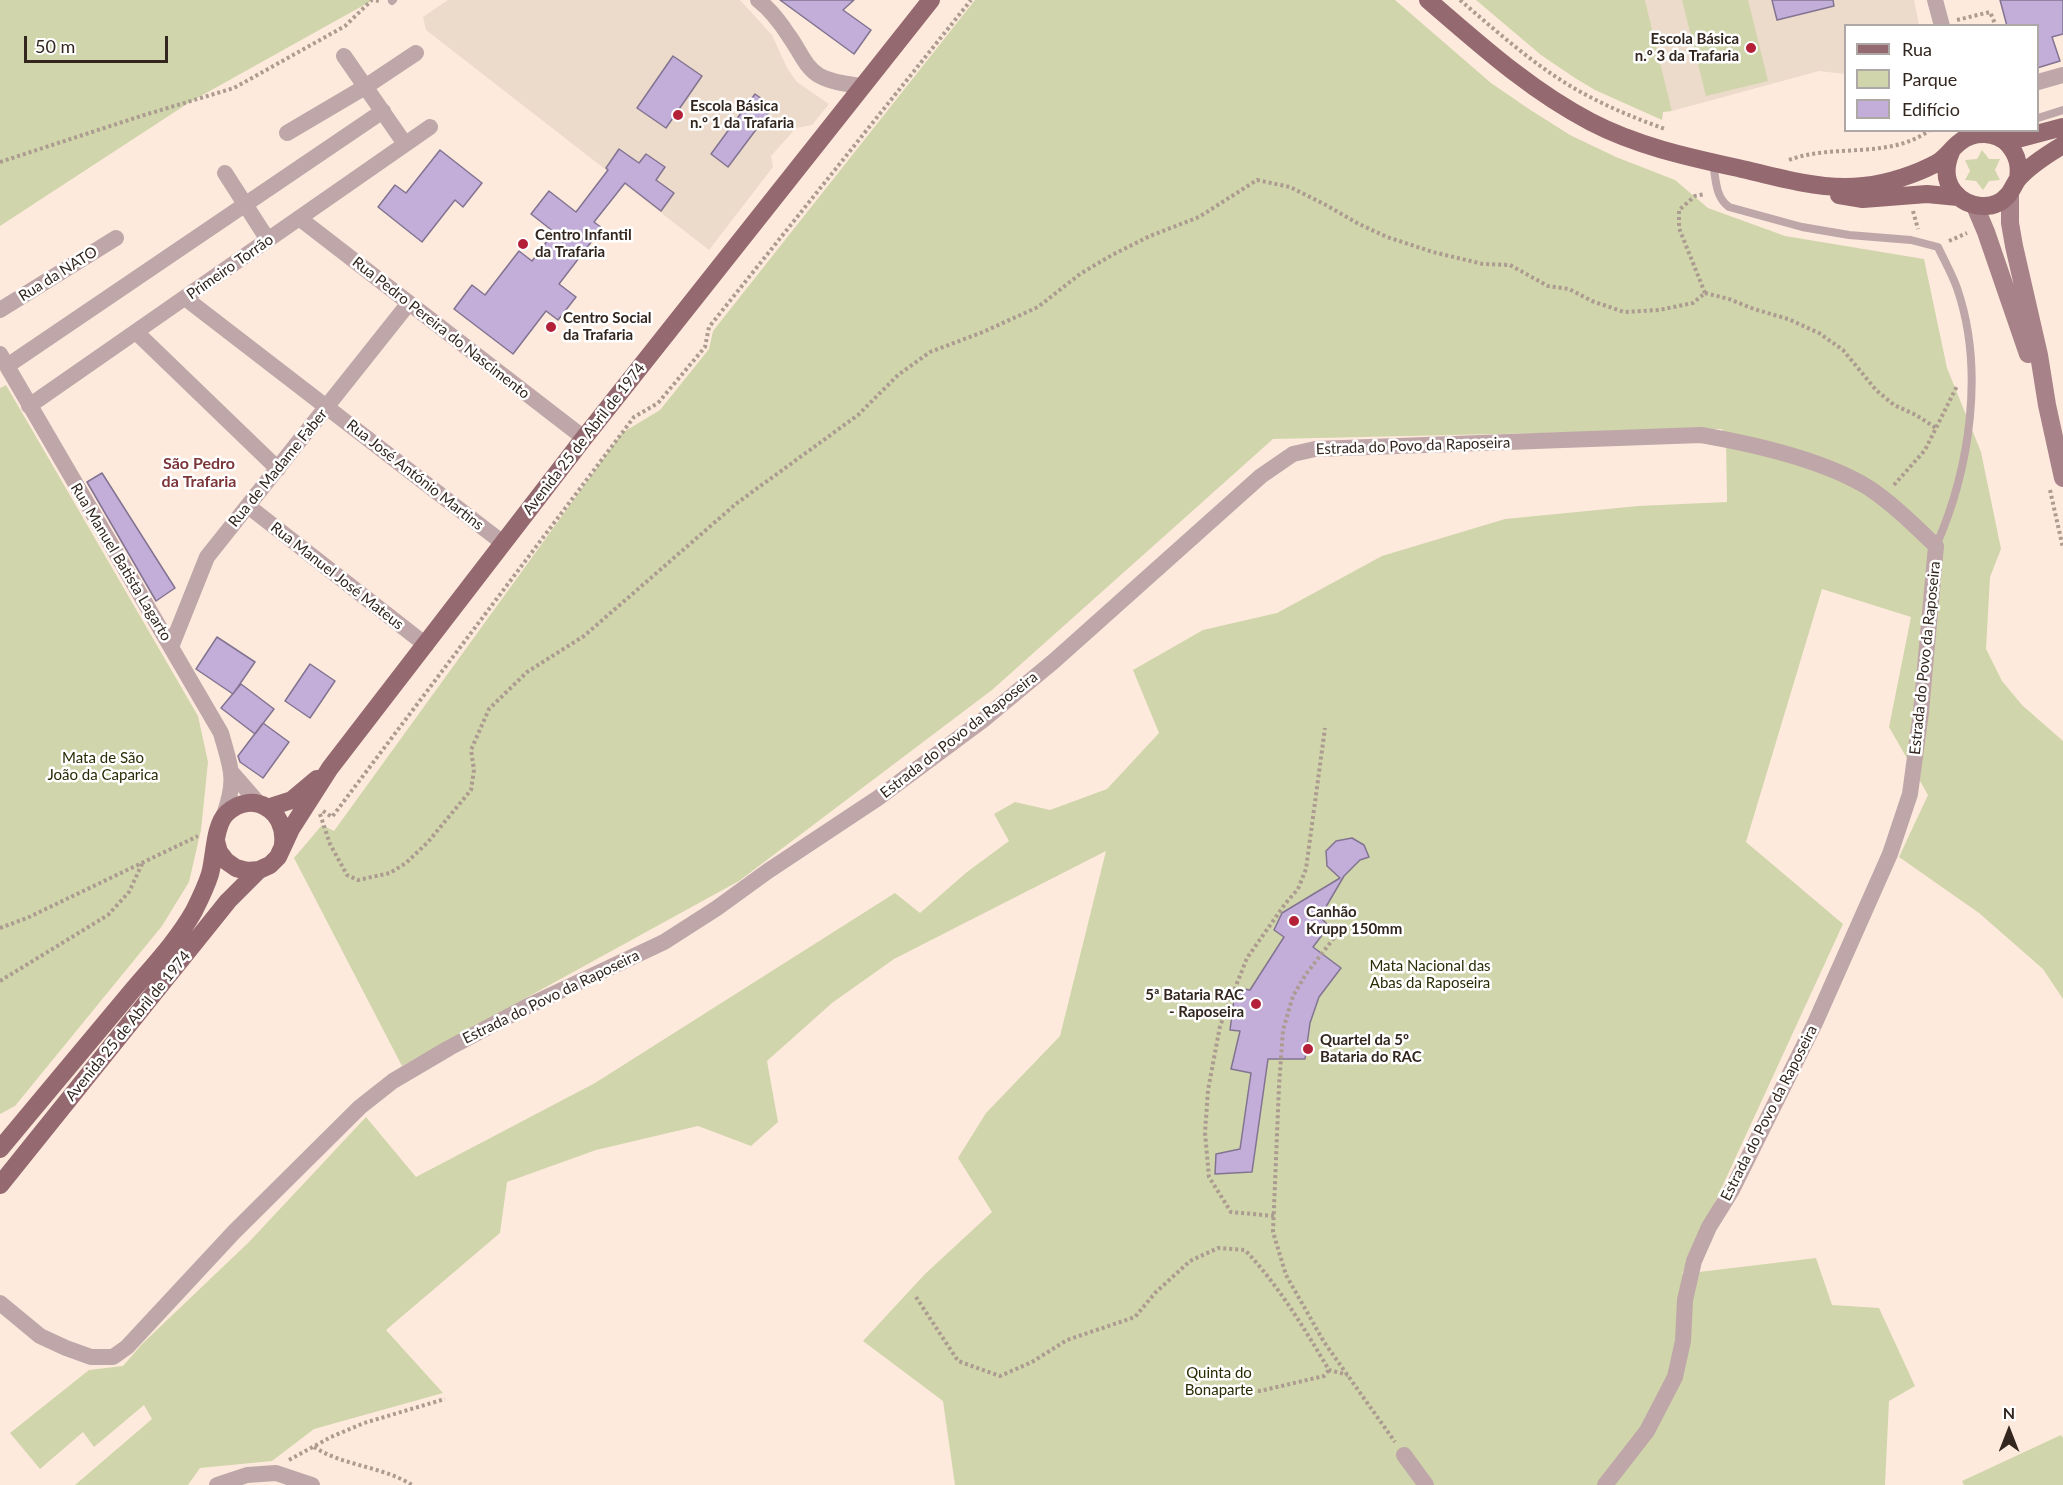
<!DOCTYPE html>
<meta charset="utf-8">
<style>
body{margin:0}
#map{position:relative;width:2063px;height:1485px;overflow:hidden;background:#feeadd;font-family:Lato,sans-serif}
canvas{display:block}
.legend{position:absolute;left:1844px;top:24px;width:195px;height:108px;box-sizing:border-box;background:#fff;border:2px solid #ada8a5;margin:0;padding:8px 10px;list-style:none;font-size:18px;color:#32261e}
.legend li{display:flex;align-items:center;gap:12px;height:30px}
.legend b{width:30px;border:2px solid #ada8a5}
.north{position:absolute;left:1979px;top:1401px;width:60px;height:60px;-webkit-text-stroke:4px #fff;paint-order:stroke;rotate:0deg;font-size:16px;font-weight:700;line-height:24px;text-align:center;color:#32261e}
.north::after{content:'';display:block;margin:auto;width:21px;height:27px;background:#32261e;clip-path:polygon(50% 0,100% 100%,50% 72%,0 100%)}
.scale{position:absolute;left:24px;top:36px;width:144px;height:27px;box-sizing:border-box;border:3px solid #32261e;border-top:0;padding-left:8px;font-size:18px;line-height:21px;white-space:nowrap;color:#32261e;-webkit-text-stroke:4px #fff;paint-order:stroke}
</style>
<div id="map">
<canvas width="2063" height="1485"></canvas>
<ul class="legend">
<li><b style="height:8px;background:#946970"></b>Rua</li>
<li><b style="height:16px;background:#d0d5ab"></b>Parque</li>
<li><b style="height:16px;background:#c3add9"></b>Edifício</li>
</ul>
<div class="north">N</div>
<div class="scale">50 m</div>
</div>
<script>
const context = document.querySelector('canvas').getContext('2d');
context.lineJoin = 'round';
function fillPath(path, color) {
  context.fillStyle = color;
  context.fill(path, 'evenodd');
}
function trace(path, color, width, dash) {
  context.strokeStyle = color;
  context.lineWidth = width;
  context.lineCap = dash ? 'butt' : 'round';
  context.setLineDash(dash || []);
  context.stroke(path);
}
function write(font, color, halo, rows, align = 'center') {
  context.font = font + ' Lato,sans-serif';
  context.lineWidth = 5;
  context.setLineDash([]);
  context.textBaseline = 'middle';
  context.strokeStyle = halo;
  context.fillStyle = color;
  for (const [text, x, y, turn = 0] of rows) {
    context.save();
    context.translate(x, y);
    context.rotate((+turn || 0) * Math.PI / 180);
    context.textAlign = isNaN(turn) ? turn : align;
    if (halo) context.strokeText(text, 0, 0);
    context.fillText(text, 0, 0);
    context.restore();
  }
}
const education = new Path2D(`
 M448,0H740L772,35L787,68L797,82L829,104L812,125L796,128L771,156L773,167L709,250L426,30L423,17Z
 M1645,0H1914L1919,25L1846,26L1845,74L1819,71L1672,111Z`);
const green = new Path2D(`
 M0,0H373L190,102L0,226Z
 M975,0H1395L1491,83L1529,109L1570,135L1616,157L1675,180L1708,208L1785,236L1924,259L1947,368L1981,452L2001,549L1990,577L1986,649L2002,681L2022,705L2063,741V999L2043,969L1979,913L1899,857L1928,795L1889,727L1911,617L1822,589L1746,842L1843,924L1682,1274L1816,1258L1832,1305L1879,1308L1915,1386L1889,1401L1885,1485H955L943,1401L863,1341L925,1274L992,1212L958,1158L986,1113L1060,1036L1106,851L894,959L832,1003L767,1061L778,1122L751,1146L698,1126L596,1150L507,1182L500,1233L386,1330L443,1393L314,1429L272,1461L200,1468L188,1485H75L152,1419L144,1405L94,1447L83,1432L40,1469L10,1433L89,1370L123,1366L142,1344L249,1242L366,1117L416,1177L595,1083L895,893L920,913L967,872L1009,841L994,814L1015,802L1050,810L1107,789L1159,733L1133,670L1203,630L1277,613L1382,556L1505,519L1638,506L1727,502L1726,438L1722,429L1273,439L992,690L739,881L402,1066L294,858L322,825L334,831L622,433L660,410L709,349L713,331Z
 M1476,0H1645L1672,111L1663,112L1662,120L1595,90L1575,78L1541,55Z
 M1682,0H1748L1768,81L1706,96Z
 M1982,150L1989,159H2000L1995,170L2000,180L1989,181L1983,190L1976,181L1965,180L1970,171L1965,160L1977,159Z
 M6,385L198,716L208,762L201,830L189,882L162,926L15,1106L0,1114V388Z
 M2061,1435L2063,1438V1485H1964L1962,1481Z`);
const building = new Path2D(`
 M780,0H854L843,10L871,30L854,54Z
 M1772,0H1833L1834,6L1777,20Z
 M2000,0H2063V34L2052,37L2060,61L2037,68V26H2007Z
 M673,56L702,76L666,128L637,108Z
 M755,94L773,107L728,167L711,154Z
 M619,149L639,163L646,154L665,167L656,180L674,193L661,211L625,183L594,222L602,228L559,284L576,297L558,320L546,311L513,354L454,309L472,285L485,295L519,251L532,261L554,232L531,214L549,191L576,212L608,170L606,168Z
 M440,150L482,183L463,207L455,200L422,242L378,207L395,185L406,193Z
 M102,473L175,588L156,601L87,482Z
 M217,637L255,662L233,694L196,669Z
 M310,664L335,681L310,718L285,701Z
 M241,684L274,709L255,734L221,708Z
 M263,723L289,742L263,778L240,762L238,756Z
 M1352,838L1364,845L1369,857L1360,860L1344,876L1320,917L1329,926L1313,947L1341,968L1319,997L1310,1023L1305,1059H1268L1252,1172L1215,1174L1216,1154L1240,1149L1251,1073L1231,1069L1240,1031L1230,1030L1234,1000L1244,989L1250,990L1284,937L1274,930L1282,913L1340,878L1327,866L1326,851L1336,841Z`);
const path = new Path2D(`
 M1460,0C1488,24 1516,49 1546,70C1582,96 1623,114 1665,129
 M1957,20L1990,12L1996,26
 M1789,160C1834,143 1889,160 1930,130
 M0,162L141,116L234,88L345,26L372,0L381,1
 M1913,211L1918,229
 M1949,241L1967,233
 M1705,293L1729,299L1754,309L1788,319L1819,333L1843,350L1876,390L1894,405L1916,415L1936,428
 M1705,293L1679,228V210L1695,196L1705,194
 M1894,485L1925,450L1957,386
 M2050,490L2063,548
 M323,811L332,817L634,417L658,403L705,347L709,327L971,0
 M320,814L330,844L347,875L358,880L390,873L406,863L428,842L471,790L474,770L471,750L489,709L527,672L584,636L737,503L858,415L898,375L930,352L983,332L1038,307L1080,274L1112,255L1150,236L1199,217L1257,180L1290,187L1326,205L1359,224L1387,237L1433,252L1483,264L1510,265L1548,286L1569,289L1592,301L1624,312L1659,310L1693,303L1705,293
 M0,928L27,918L198,836
 M1334,938L1306,974L1293,996L1283,1030L1279,1086L1273,1232L1286,1275L1324,1342L1395,1442
 M0,981L108,915L129,892L142,864
 M1274,1216L1231,1212L1209,1177L1205,1133L1208,1090L1220,1026L1247,958L1285,904L1298,889L1306,869L1325,728
 M916,1297L958,1361L1000,1376L1032,1362L1067,1340L1135,1317L1155,1293L1190,1261L1218,1248L1245,1250C1279,1286 1304,1328 1329,1370L1348,1375
 M1228,1388L1260,1391L1324,1376L1329,1370
 M314,1447C343,1466 382,1466 412,1485
 M289,1460L331,1437L364,1423L445,1399`);
const lane = new Path2D(`
 M392,1L393,0
 M2038,118L2063,110
 M1713,163C1716,179 1715,197 1729,207L1802,227L1849,235L1911,240L1938,247C1944,260 1952,274 1957,288C1985,369 1970,469 1936,546`);
const street = new Path2D(`
 M758,0C771,10 780,22 789,36C799,49 805,68 820,76C833,83 848,84 862,86
 M1935,0L1942,26
 M344,56L405,144
 M2038,82L2063,75
 M287,133L365,87L416,53
 M225,173L268,240
 M299,218L584,438
 M185,298L503,543
 M0,310L116,238
 M136,332L278,469
 M0,354L221,733C231,769 237,778 224,815
 M7,366L383,111
 M29,406L430,127
 M248,506L426,645
 M171,647L207,557L409,303
 M233,774L260,805
 M0,1303L40,1336L66,1348L91,1357H113L127,1347L234,1232L360,1107L393,1081L449,1048L526,1007L664,942L717,908L768,871L878,798L983,720L1054,661L1261,476L1293,454L1315,449L1701,435C1753,444 1824,460 1869,488C1893,504 1915,526 1936,546L1921,712L1910,794L1890,854L1815,1023L1732,1190L1709,1227L1694,1261L1685,1300L1683,1341L1675,1377L1647,1431L1605,1485
 M1404,1455L1426,1485
 M217,1485L247,1475L276,1473L312,1485`);
const secondary = new Path2D(`
 M2010,193V223L2014,246L2039,355L2047,405L2063,478
 M1975,206L1986,232L2028,354`);
const primary = new Path2D(`
 M1428,0C1479,44 1531,91 1591,122C1637,146 1688,157 1738,168C1773,176 1809,187 1845,187C1871,187 1896,181 1920,171C1927,168 1934,165 1940,161C1948,155 1953,147 1960,142C1974,131 1996,131 2009,145C2018,156 2020,166 2018,179
 M2006,142L2063,127
 M1951,152C1945,166 1944,180 1954,192C1967,208 1994,212 2008,195C2012,191 2014,184 2018,179C2029,166 2048,154 2063,145
 M1839,195L1863,199L1927,194L1958,197
 M267,808L292,800L317,779
 M216,841L219,852L226,861L236,868L247,871L259,870L270,865L278,857L291,829L330,768L584,438L931,0
 M0,1149C42,1099 84,1048 126,998C149,970 176,943 194,911C200,899 206,887 210,874C215,856 214,825 227,813C253,789 287,811 283,844
 M0,1185L228,901L259,870`);
const markers = [
 [1751,48,6,"#b32038"],
 [678,115,6,"#b32038"],
 [523,244,6,"#b32038"],
 [551,327,6,"#b32038"],
 [1294,921,6,"#b32038"],
 [1256,1004,6,"#b32038"],
 [1308,1049,6,"#b32038"]
];
const poiNames = [
 ["Escola Básica",1739,39,"right"],
 ["n.º 3 da Trafaria",1739,56,"right"],
 ["Escola Básica",690,106],
 ["n.º 1 da Trafaria",690,123],
 ["Centro Infantil",535,235],
 ["da Trafaria",535,252],
 ["Centro Social",563,318],
 ["da Trafaria",563,335],
 ["Canhão",1306,912],
 ["Krupp 150mm",1306,929],
 ["5ª Bataria RAC",1244,995,"right"],
 ["- Raposeira",1244,1012,"right"],
 ["Quartel da 5º",1320,1040],
 ["Bataria do RAC",1320,1057]
];
const streetNames = [
 ["Primeiro Torrão",230,267,-35],
 ["Rua da NATO",58,274,-32],
 ["Rua Pedro Pereira do Nascimento",441,328,38],
 ["Avenida 25 de Abril de 1974",584,439,-52],
 ["Estrada do Povo da Raposeira",1413,446,-2],
 ["Rua de Madame Faber",278,468,-51],
 ["Rua José António Martins",415,475,38],
 ["Rua Manuel Batista Lagarto",121,562,59],
 ["Rua Manuel José Mateus",337,576,38],
 ["Estrada do Povo da Raposeira",1925,658,-84],
 ["Estrada do Povo da Raposeira",959,735,-38],
 ["Estrada do Povo da Raposeira",551,997,-26],
 ["Avenida 25 de Abril de 1974",128,1026,-51],
 ["Estrada do Povo da Raposeira",1769,1113,-63]
];
const parkNames = [
 ["Mata de São",103,758],
 ["João da Caparica",103,775],
 ["Mata Nacional das",1430,966],
 ["Abas da Raposeira",1430,983],
 ["Quinta do",1219,1373],
 ["Bonaparte",1219,1390]
];
const neighbourhoodNames = [
 ["São Pedro",199,464],
 ["da Trafaria",199,482]
];
fillPath(education, '#ecdaca');
fillPath(green, '#d0d5ab');
fillPath(building, '#c3add9');
trace(building, '#827491', 1.5);
trace(path, '#ac9b90', 4, [3, 3]);
trace(lane, '#bfa6a9', 8);
trace(street, '#bfa6a9', 16);
trace(secondary, '#a78288', 18);
trace(primary, '#946970', 18);
for (const [x, y, r, color] of markers) {
  const dot = new Path2D();
  dot.arc(x, y, r, 0, 2 * Math.PI);
  context.fillStyle = color;
  context.fill(dot);
  trace(dot, '#fff', 2);
}
write('bold 15px', '#32261e', '#fff', poiNames, 'left');
write('15px', '#32261e', '#fff', streetNames);
write('15px', '#292c04', '#fff', parkNames);
write('bold 16px', '#7c3539', '#fff', neighbourhoodNames);
</script>
